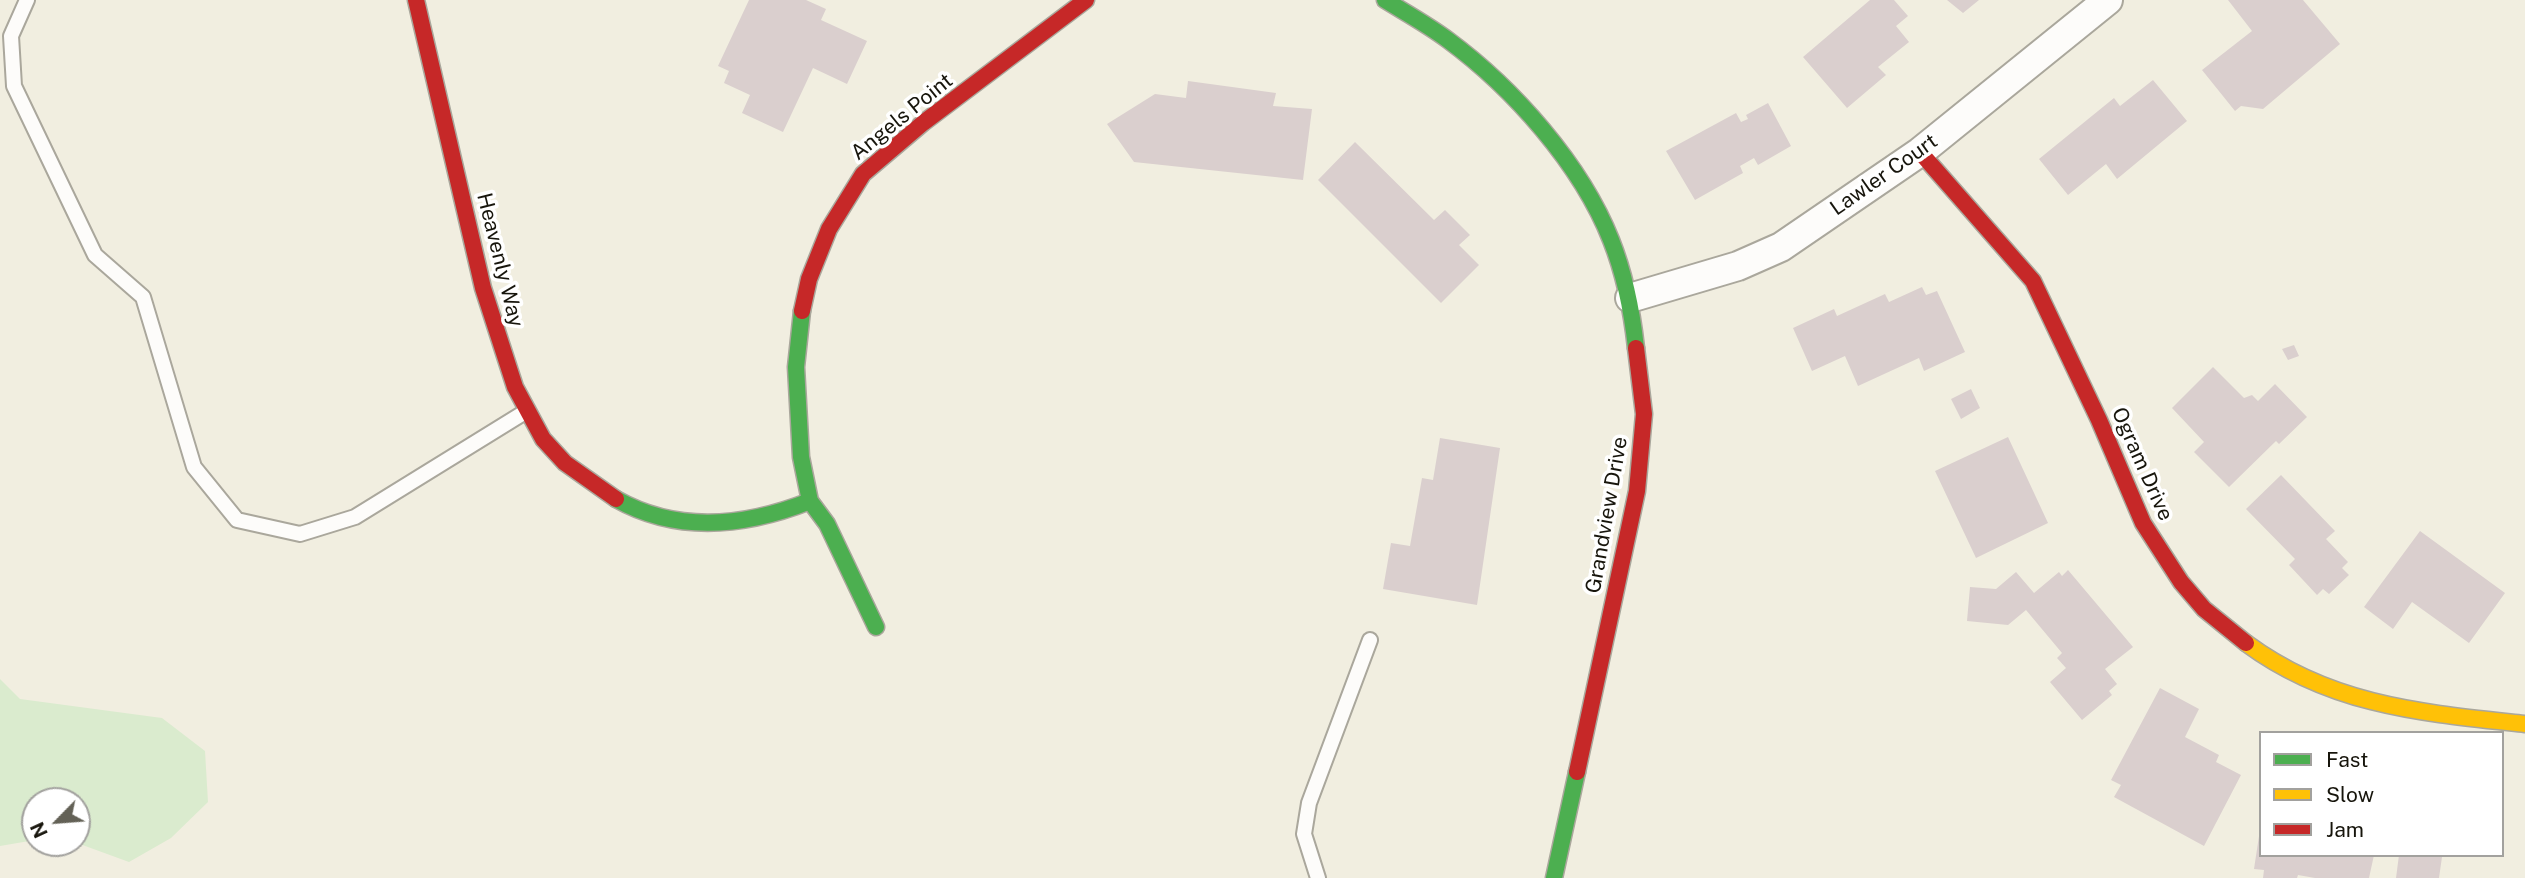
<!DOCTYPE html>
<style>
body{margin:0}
#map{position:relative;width:2525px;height:878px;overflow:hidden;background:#f1eee0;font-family:"Public Sans",sans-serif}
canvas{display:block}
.legend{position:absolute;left:2259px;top:731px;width:245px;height:126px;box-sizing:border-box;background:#fff;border:2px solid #a2a19e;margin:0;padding:9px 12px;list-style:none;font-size:21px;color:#17150c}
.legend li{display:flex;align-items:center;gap:14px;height:35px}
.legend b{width:35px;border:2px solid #a2a19e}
.north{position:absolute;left:21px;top:787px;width:70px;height:70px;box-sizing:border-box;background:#fff;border:2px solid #a2a19e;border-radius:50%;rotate:245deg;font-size:19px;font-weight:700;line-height:28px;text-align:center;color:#17150c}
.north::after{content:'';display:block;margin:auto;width:24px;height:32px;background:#636156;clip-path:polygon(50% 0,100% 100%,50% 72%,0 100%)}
</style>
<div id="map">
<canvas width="2525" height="878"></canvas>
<ul class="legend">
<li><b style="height:9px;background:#4caf50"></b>Fast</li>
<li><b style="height:9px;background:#ffc107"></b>Slow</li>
<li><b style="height:9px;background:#c62828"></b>Jam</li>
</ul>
<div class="north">N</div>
</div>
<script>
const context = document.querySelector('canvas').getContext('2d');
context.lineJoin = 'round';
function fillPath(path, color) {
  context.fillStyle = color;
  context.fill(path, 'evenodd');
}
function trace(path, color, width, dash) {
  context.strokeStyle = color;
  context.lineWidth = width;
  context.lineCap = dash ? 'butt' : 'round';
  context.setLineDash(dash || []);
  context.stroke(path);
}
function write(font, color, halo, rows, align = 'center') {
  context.font = font + ' "Public Sans",sans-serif';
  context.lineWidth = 7;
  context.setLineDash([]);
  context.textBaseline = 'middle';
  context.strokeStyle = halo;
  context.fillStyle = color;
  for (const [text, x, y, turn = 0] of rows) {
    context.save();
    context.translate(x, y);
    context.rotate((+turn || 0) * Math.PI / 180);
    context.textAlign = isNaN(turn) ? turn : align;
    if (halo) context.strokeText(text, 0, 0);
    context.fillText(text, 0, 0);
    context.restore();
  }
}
const green = new Path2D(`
 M0,679L20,699L162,718L205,751L208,802L171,838L129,862L77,843V801H35V840L0,846Z`);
const building = new Path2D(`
 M749,0H806L826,9L821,20L867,41L847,84L813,68L783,132L742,113L750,95L724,83L729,71L718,66Z
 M1870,0H1894L1908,16L1896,26L1909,42L1878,67L1886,75L1847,108L1803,57Z
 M1947,0H1979L1963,13Z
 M2228,0H2303L2340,44L2263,109L2241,106L2235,111L2202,70L2252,31Z
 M2153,80L2187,121L2117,179L2106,164L2068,195L2039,159L2114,98L2120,106Z
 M1188,81L1276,93L1273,106L1312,109L1303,180L1134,162L1107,124L1155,94L1186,98Z
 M1768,103L1791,146L1758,165L1754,158L1740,166L1743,173L1695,200L1666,151L1736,113L1741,122L1748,119L1746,115Z
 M1355,142L1434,220L1445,210L1470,235L1459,245L1479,265L1441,303L1318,180Z
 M1922,287L1926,295L1937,291L1965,352L1924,371L1919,358L1858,386L1845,356L1812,371L1793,328L1834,309L1837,316L1885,294L1889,302Z
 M2294,345L2299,356L2288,360L2282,349Z
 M2213,367L2244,398L2252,395L2258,401L2275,384L2307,417L2279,444L2276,441L2229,487L2194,452L2204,442L2172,408Z
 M1971,389L1980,408L1961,419L1951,399Z
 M2008,437L2048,523L1976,558L1935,471Z
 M1440,438L1500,448L1477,605L1383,589L1391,543L1410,546L1422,478L1433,480Z
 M2281,475L2335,531L2326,539L2348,562L2342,568L2349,575L2329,594L2323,589L2317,595L2289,565L2295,559L2246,509Z
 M2420,531L2505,593L2469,643L2412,602L2393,629L2364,607Z
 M2068,570L2133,647L2105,669L2117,684L2109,691L2112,695L2082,720L2050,682L2066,668L2057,658L2062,653L2026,610L2008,625L1967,621L1970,587L1996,589L2016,572L2034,593L2059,572L2062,576Z
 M2160,688L2199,709L2185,737L2219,755L2216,762L2241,775L2204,846L2114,797L2121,785L2111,780Z
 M2259,836L2261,855H2374L2369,878H2315L2298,875L2297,878H2263L2264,870L2254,869Z
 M2399,855L2442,857L2439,878H2396Z`);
const lane = new Path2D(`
 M27,0L11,36L14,86L95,255L143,297L194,467L237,520L300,534L355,517L525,412
 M1318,878L1304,834L1309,803L1370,640`);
const street = new Path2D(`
 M1630,298L1738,266L1781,247L1920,152L2108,0`);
const fast = new Path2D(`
 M1385,0C1406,13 1428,25 1448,40C1513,88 1581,164 1611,240C1625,275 1632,311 1636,348
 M802,311L796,367L801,457L810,501L827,524L876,627
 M616,499C678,534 747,526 810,501
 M1554,878L1577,772`);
const slow = new Path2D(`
 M2246,643C2331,706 2423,713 2525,724`);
const jam = new Path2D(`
 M416,0L483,288L515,387L543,439L565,463L616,499
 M1920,152L2033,281L2099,420L2143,523L2181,582L2204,609L2246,643
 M802,311L809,279L829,229L863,174L923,123L1086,0
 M1577,772L1637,491L1644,414L1636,348`);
const streetNames = [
 ["Angels Point",902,117,-39],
 ["Lawler Court",1884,175,-35],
 ["Heavenly Way",500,260,76],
 ["Ogram Drive",2142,464,66],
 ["Grandview Drive",1607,515,-80]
];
fillPath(green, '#daebce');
fillPath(building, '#dacfce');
trace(lane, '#aaa79c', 18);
trace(street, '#aaa79c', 32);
trace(fast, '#aaa79c', 19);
trace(slow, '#aaa79c', 19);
trace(jam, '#aaa79c', 19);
trace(lane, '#fdfcfa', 14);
trace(street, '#fdfcfa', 28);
trace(fast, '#4caf50', 16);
trace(slow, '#ffc107', 16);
trace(jam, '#c62828', 16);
write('21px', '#17150c', '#fff', streetNames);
</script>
